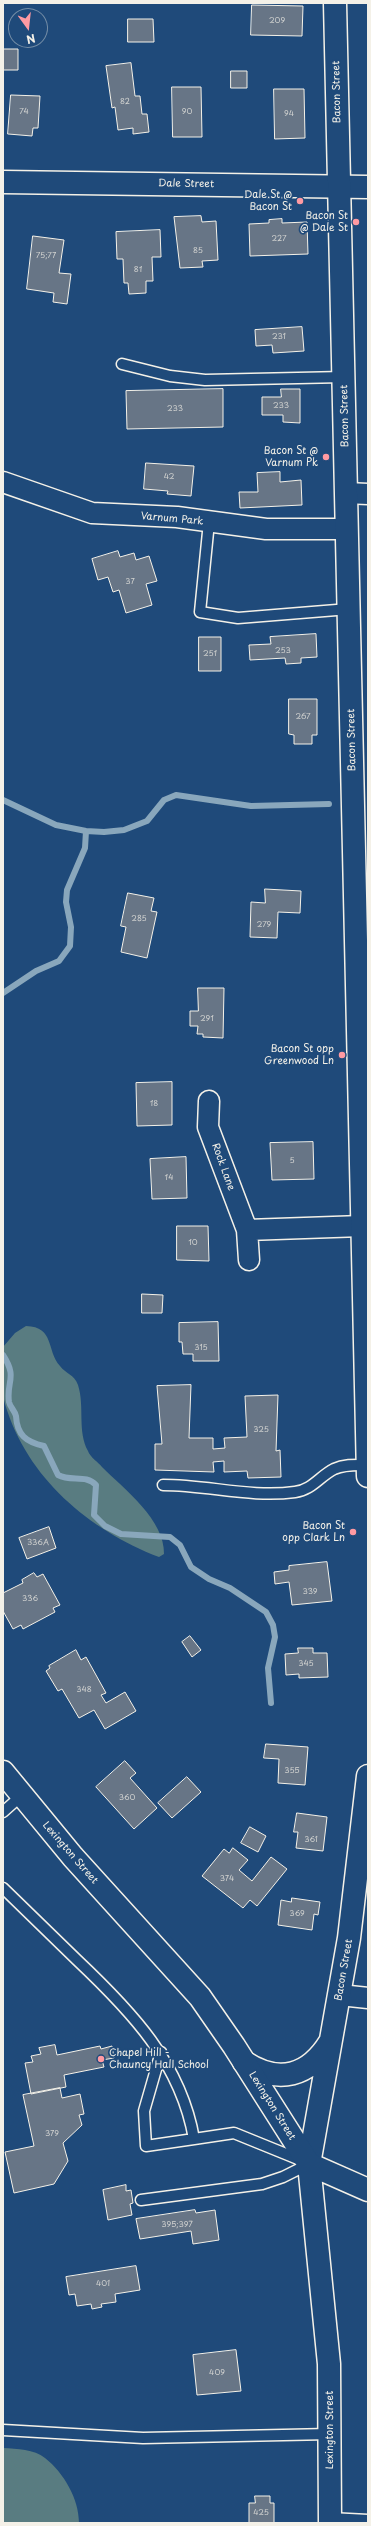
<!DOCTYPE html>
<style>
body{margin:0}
#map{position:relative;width:371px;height:2526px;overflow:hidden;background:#1f4a7a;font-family:"Playpen Sans",sans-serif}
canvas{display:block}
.frame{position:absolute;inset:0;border:4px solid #f4f1e8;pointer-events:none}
.north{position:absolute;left:8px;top:8px;width:40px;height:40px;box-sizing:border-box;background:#1f4a7a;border:1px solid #748da6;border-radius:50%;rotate:165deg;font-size:11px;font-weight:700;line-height:16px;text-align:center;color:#f4f1e8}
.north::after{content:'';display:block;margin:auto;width:14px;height:18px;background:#ff9aa2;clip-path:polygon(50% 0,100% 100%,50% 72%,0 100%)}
</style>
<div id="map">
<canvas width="371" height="2526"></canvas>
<div class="frame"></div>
<div class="north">N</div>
</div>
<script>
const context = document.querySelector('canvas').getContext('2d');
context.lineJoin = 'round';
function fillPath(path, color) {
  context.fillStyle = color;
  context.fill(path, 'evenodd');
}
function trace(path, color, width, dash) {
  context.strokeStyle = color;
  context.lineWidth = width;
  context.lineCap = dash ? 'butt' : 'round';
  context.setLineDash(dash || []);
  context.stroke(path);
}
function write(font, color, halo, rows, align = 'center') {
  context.font = font + ' "Playpen Sans",sans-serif';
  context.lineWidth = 3.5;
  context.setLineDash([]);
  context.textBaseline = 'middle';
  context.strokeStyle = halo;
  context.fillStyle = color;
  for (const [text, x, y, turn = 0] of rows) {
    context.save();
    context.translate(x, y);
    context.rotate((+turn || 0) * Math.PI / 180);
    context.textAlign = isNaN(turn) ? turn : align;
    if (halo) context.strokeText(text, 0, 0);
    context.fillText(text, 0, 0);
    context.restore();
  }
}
const green = new Path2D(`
 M26,1326C55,1327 46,1350 60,1366C66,1374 74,1374 78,1385C85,1407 77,1431 88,1451C90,1457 98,1462 102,1467C124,1489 165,1520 164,1554L159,1557C89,1530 27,1478 5,1404C0,1387 3,1365 3,1347L15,1333Z
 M3,2448C17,2449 34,2449 45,2458C64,2473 79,2499 79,2523H3Z`);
const stream = new Path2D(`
 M3,800L56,825L86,831L104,832L124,830L147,821L164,800L176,795L251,806L329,804
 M3,993L36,971L59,961L70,946L71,927L66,902L67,890L85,848L86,831
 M3,1355C18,1378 6,1381 9,1402C10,1407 15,1411 16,1416C17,1435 26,1442 44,1446L58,1475C71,1482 86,1474 96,1485L94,1515L105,1526L121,1534L170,1537L180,1545L191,1567L209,1579L230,1588L266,1612L273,1625L275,1637L268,1668L271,1703`);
const building = new Path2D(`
 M252,5L303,6L302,36L251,35Z
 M128,19H153L154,42H128Z
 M3,49H18V70H3Z
 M131,63L135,96H140L142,114H147L149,132L133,134V128L118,130L115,107L112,108L106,66Z
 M231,71H247V88H231Z
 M172,87H201L202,137H173Z
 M274,89H304L305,138L275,139Z
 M11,95L40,96L38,128H33L32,136L8,134Z
 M201,216L202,222L216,221L218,260L202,261L203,267L180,268L174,217Z
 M282,219V223L307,222L308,254L250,256L249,224L269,223V220Z
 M160,230L161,257H152L153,281H146V293L129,294L128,283H124L123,259H117L116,232Z
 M33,236L64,240L59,273L71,274L67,304L53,302L54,293L27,289Z
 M302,327L304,351L273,353L272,345L256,346L255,330Z
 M223,389V427L127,429L126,391Z
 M281,389H300V423L283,422V415H262V397H281Z
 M146,463L194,466L191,496L167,494L168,491L144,489Z
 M280,472V482L301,480L302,505L240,508L239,492H258L257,473Z
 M118,551L120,557L134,553L136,560L149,556L157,581L146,584L152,605L126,613L119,590L113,592L108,577L98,580L92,559Z
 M316,634L317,657L301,658V663L286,664L285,658L250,660L249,645L271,644L270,637Z
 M199,637H221V671H199Z
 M289,699H317V735H312V744H294V735L289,734Z
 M265,889L301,891L300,913L278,912L277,938L250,937L251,902L265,903Z
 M128,893L154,898L151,911L157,912L147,958L121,952L126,927L121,926Z
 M198,988H224L223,1038L203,1037V1034H197L198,1026H190V1011H198Z
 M172,1082V1125L137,1126L136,1083Z
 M313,1142L314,1179L272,1180L270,1143Z
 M186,1157L187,1198L152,1199L150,1159Z
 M177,1226H208L209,1261L177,1260Z
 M142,1294L163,1295L162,1313H142Z
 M218,1322L219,1361H193V1354H183L182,1342H179V1323Z
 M191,1385L189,1438H213V1449L225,1448L224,1438L247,1437L245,1396L278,1395L276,1451L280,1450L281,1477L248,1478L247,1471L224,1472V1461L213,1462L214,1472L155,1470V1444H162L157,1386Z
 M49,1527L56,1548L27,1559L19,1538Z
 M327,1562L332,1601L292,1605L289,1582L275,1584L274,1572L289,1570V1566Z
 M34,1573L37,1577L43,1574L60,1605L53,1608L55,1612L23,1629L21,1625L13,1629L3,1611V1593L23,1583L22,1580Z
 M190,1636L201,1650L192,1657L182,1642Z
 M298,1648H313V1653H327L328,1677L299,1678V1674L286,1675L285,1654L298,1653Z
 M76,1650L81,1660L86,1657L106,1693L101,1695L106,1703L125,1692L136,1711L105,1729L94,1710L79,1718L62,1689L58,1691L46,1671L50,1668L49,1666Z
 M266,1744L308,1747L305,1785L278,1783L279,1759L264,1758Z
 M125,1761L136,1773L130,1778L157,1808L134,1829L96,1787Z
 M187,1777L201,1792L172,1818L158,1803Z
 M297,1813L327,1817L323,1851L296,1848L298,1832H294Z
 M250,1827L266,1836L258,1852L241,1843Z
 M233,1848L248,1860L239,1870L252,1881L271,1857L287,1869L257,1906L250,1900L243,1908L202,1876L224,1849L229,1853Z
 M292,1898L320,1902L318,1915L314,1914L312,1930L278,1925L281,1900L291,1902Z
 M55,2045L57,2055L100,2046L101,2049L112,2046L114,2058L102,2060L104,2067L64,2075L66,2087L31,2094L25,2063L33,2062L31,2056L41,2054L39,2048Z
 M60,2088L62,2098L80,2094L84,2114L79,2115L82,2125L63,2143L68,2161L54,2184L14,2193L5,2152L34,2146L23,2095Z
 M126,2185V2191L131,2190L133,2203L130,2204L132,2215L108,2220L103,2190Z
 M195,2210L196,2213L215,2210L219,2240L193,2244L191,2231L140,2239L136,2219Z
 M136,2266L140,2290L115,2294L116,2302L101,2304L102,2307L92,2309L91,2304L77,2306L75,2294L69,2295L66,2277Z
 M236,2350L241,2391L197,2395L193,2355Z
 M255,2496H270V2503H274V2523H249V2503H255Z`);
const service = new Path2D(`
 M122,364L170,376L205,380L344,377
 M209,522L200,612L238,618L349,609
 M163,1485C208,1485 251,1498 295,1492C312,1490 320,1476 334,1469C345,1464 357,1465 368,1465
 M3,1812L21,1796
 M3,1888C28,1912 52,1936 77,1960C131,2011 181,2063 194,2139L234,2133L303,2161
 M161,2052L144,2111L146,2146L194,2139
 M141,2200L262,2184L283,2177L309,2164
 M3,2430L143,2438L330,2434
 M330,2518L368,2520`);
const minor = new Path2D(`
 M3,482L92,513L177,517L266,529H347
 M346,493L368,494
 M209,1101L208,1127L247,1230L249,1260
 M247,1230L362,1226
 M340,1995L368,1998`);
const tertiary = new Path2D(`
 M3,182L368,187`);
const secondary = new Path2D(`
 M335,3L368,1476
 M244,2062C279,2085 309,2076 330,2042
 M309,2164L349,1938L368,1776`);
const primary = new Path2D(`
 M3,1772L73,1857L200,1997L234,2046L309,2164L329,2364L330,2523
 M309,2164L368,2190`);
const markers = [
 [300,201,4,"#ff9aa2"],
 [356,222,4,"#ff9aa2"],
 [326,457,4,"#ff9aa2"],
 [342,1055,4,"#ff9aa2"],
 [353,1532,4,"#ff9aa2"],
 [101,2059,4,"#ff9aa2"]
];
const numberNames = [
 ["209",277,21],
 ["82",125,102],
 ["74",24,112],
 ["90",187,112],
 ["94",289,114],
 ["227",279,239],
 ["85",198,251],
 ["75;77",46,256],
 ["81",138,270],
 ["231",279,337],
 ["233",281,406],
 ["233",175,409],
 ["42",169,477],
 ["37",130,582],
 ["253",283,651],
 ["251",210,654],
 ["267",303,717],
 ["285",139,919],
 ["279",264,925],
 ["291",207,1019],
 ["18",154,1104],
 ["5",292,1161],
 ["14",169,1178],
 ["10",193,1243],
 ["315",201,1348],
 ["325",261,1430],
 ["336A",38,1543],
 ["339",310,1592],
 ["336",30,1599],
 ["345",306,1664],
 ["348",84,1690],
 ["355",292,1771],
 ["360",127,1798],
 ["361",311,1840],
 ["374",227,1879],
 ["369",297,1914],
 ["379",52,2134],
 ["395;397",177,2225],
 ["401",103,2284],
 ["409",217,2373],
 ["425",261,2513]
];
const streetNames = [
 ["Bacon Street",337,92,-91],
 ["Dale Street",186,184,1],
 ["Bacon Street",345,416,-91],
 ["Varnum Park",172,519,5],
 ["Bacon Street",352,740,-91],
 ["Rock Lane",223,1167,70],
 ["Lexington Street",70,1853,49],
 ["Bacon Street",344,1970,-80],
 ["Lexington Street",272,2106,58],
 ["Lexington Street",330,2430,-90]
];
const poiNames = [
 ["Dale St @",292,195],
 ["Bacon St",292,207],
 ["Bacon St",348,216],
 ["@ Dale St",348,228],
 ["Bacon St @",318,451],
 ["Varnum Pk",318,463],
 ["Bacon St opp",334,1049],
 ["Greenwood Ln",334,1061],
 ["Bacon St",345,1526],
 ["opp Clark Ln",345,1538],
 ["Chapel Hill -",109,2053,"left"],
 ["Chauncy Hall School",109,2065,"left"]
];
fillPath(green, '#597c81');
trace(stream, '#89a7bc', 6);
fillPath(building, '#677586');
trace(building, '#f4f1e8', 1);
trace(service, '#f4f1e8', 13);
trace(minor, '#f4f1e8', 23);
trace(tertiary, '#f4f1e8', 25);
trace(secondary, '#f4f1e8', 25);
trace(primary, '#f4f1e8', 25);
trace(service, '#1f4a7a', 10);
trace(minor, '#1f4a7a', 20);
trace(tertiary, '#1f4a7a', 22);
trace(secondary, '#1f4a7a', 22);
trace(primary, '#1f4a7a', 22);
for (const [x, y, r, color] of markers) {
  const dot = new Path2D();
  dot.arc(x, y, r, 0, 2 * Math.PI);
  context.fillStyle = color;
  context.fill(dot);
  trace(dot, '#1f4a7a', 1.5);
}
write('8px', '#d1d2d0', null, numberNames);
write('10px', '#f4f1e8', '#1f4a7a', streetNames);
write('10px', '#f4f1e8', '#1f4a7a', poiNames, 'right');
</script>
